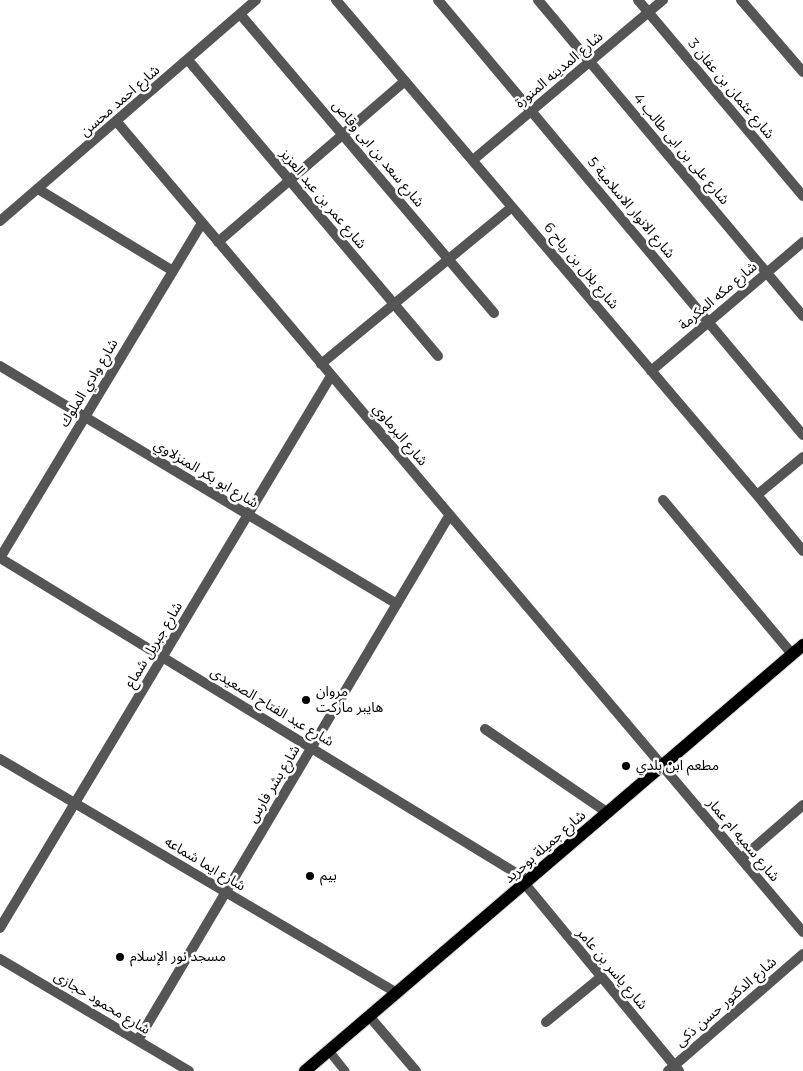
<!DOCTYPE html>
<meta charset="utf-8">
<style>
body{margin:0}
canvas{display:block;background:#fff}
</style>
<canvas width="803" height="1071"></canvas>
<script>
const context = document.querySelector('canvas').getContext('2d');
context.lineJoin = 'round';
function trace(path, color, width, dash) {
  context.strokeStyle = color;
  context.lineWidth = width;
  context.lineCap = dash ? 'butt' : 'round';
  context.setLineDash(dash || []);
  context.stroke(path);
}
function write(font, color, halo, rows, align = 'center') {
  context.font = font + ' Montserrat,"Noto Sans Arabic",sans-serif';
  context.lineWidth = 5;
  context.setLineDash([]);
  context.textBaseline = 'middle';
  context.strokeStyle = halo;
  context.fillStyle = color;
  for (const [text, x, y, turn = 0] of rows) {
    context.save();
    context.translate(x, y);
    context.rotate((+turn || 0) * Math.PI / 180);
    context.textAlign = isNaN(turn) ? turn : align;
    if (halo) context.strokeText(text, 0, 0);
    context.fillText(text, 0, 0);
    context.restore();
  }
}
const lane = new Path2D(`
 M329,1051L345,1071`);
const street = new Path2D(`
 M336,0L757,495L803,551
 M438,0L803,435
 M538,0L803,316
 M638,0L803,196
 M741,0L803,72
 M240,14L494,313
 M188,60L438,356
 M117,122L803,932
 M473,160L663,0
 M38,189L173,271
 M0,221L256,0
 M218,242L405,81
 M321,364L512,207
 M0,366L397,604
 M651,371L803,242
 M757,495L803,457
 M663,500L792,654
 M0,558L529,881
 M0,558L202,223
 M485,729L608,813
 M0,759L397,993
 M741,859L803,805
 M525,884L679,1071
 M0,928L331,376
 M0,959L189,1071
 M369,1016L416,1071
 M546,1022L601,977
 M138,1040L449,516
 M668,1071L803,954`);
const primary = new Path2D(`
 M305,1071L803,645`);
const markers = [
 [306,700,5,"#000"],
 [626,766,5,"#000"],
 [310,876,5,"#000"],
 [120,957,5,"#000"]
];
const streetNames = [
 ["شارع المدينه المنورة",559,70,-40],
 ["شارع عثمان بن عفان 3",731,89,50],
 ["شارع احمد محسن",120,101,-41],
 ["شارع على بن ابى طالب 4",681,149,50],
 ["شارع سعد بن ابى وقاص",378,154,50],
 ["شارع عمر بن عبد العزيز",323,199,50],
 ["شارع الانوار الاسلامية 5",631,208,50],
 ["شارع بلال بن رباح 6",581,266,50],
 ["شارع مكه المكرمة",718,296,-40],
 ["شارع وادي الملوك",89,383,-59],
 ["شارع البرماوي",400,435,50],
 ["شارع ابو بكر المنزلاوي",206,474,31],
 ["شارع جبريل شماع",154,645,-59],
 ["شارع عبد الفتاح الصعيدى",272,707,31],
 ["شارع بشر فارس",274,784,-59],
 ["شارع سميه ام عمار",743,840,50],
 ["شارع جميلة بوحريد",545,847,-41],
 ["شارع ايما شماعه",205,864,31],
 ["شارع ياسر بن عامر",612,969,50],
 ["شارع الدكتور حسن ذكى",726,1002,-41],
 ["شارع محمود حجازى",102,1003,31]
];
const poiNames = [
 ["مروان",316,692],
 ["هايبر ماركت",316,708],
 ["مطعم ابن بلدي",636,766],
 ["بيم",320,876],
 ["مسجد نور الإسلام",130,957]
];
trace(primary, '#dbdbdb', 14);
trace(lane, '#555', 9);
trace(street, '#555', 10);
trace(primary, '#000', 12);
for (const [x, y, r, color] of markers) {
  const dot = new Path2D();
  dot.arc(x, y, r, 0, 2 * Math.PI);
  context.fillStyle = color;
  context.fill(dot);
  trace(dot, '#fff', 2);
}
write('14px', '#000', '#fff', streetNames);
write('14px', '#000', '#fff', poiNames, 'left');
</script>
